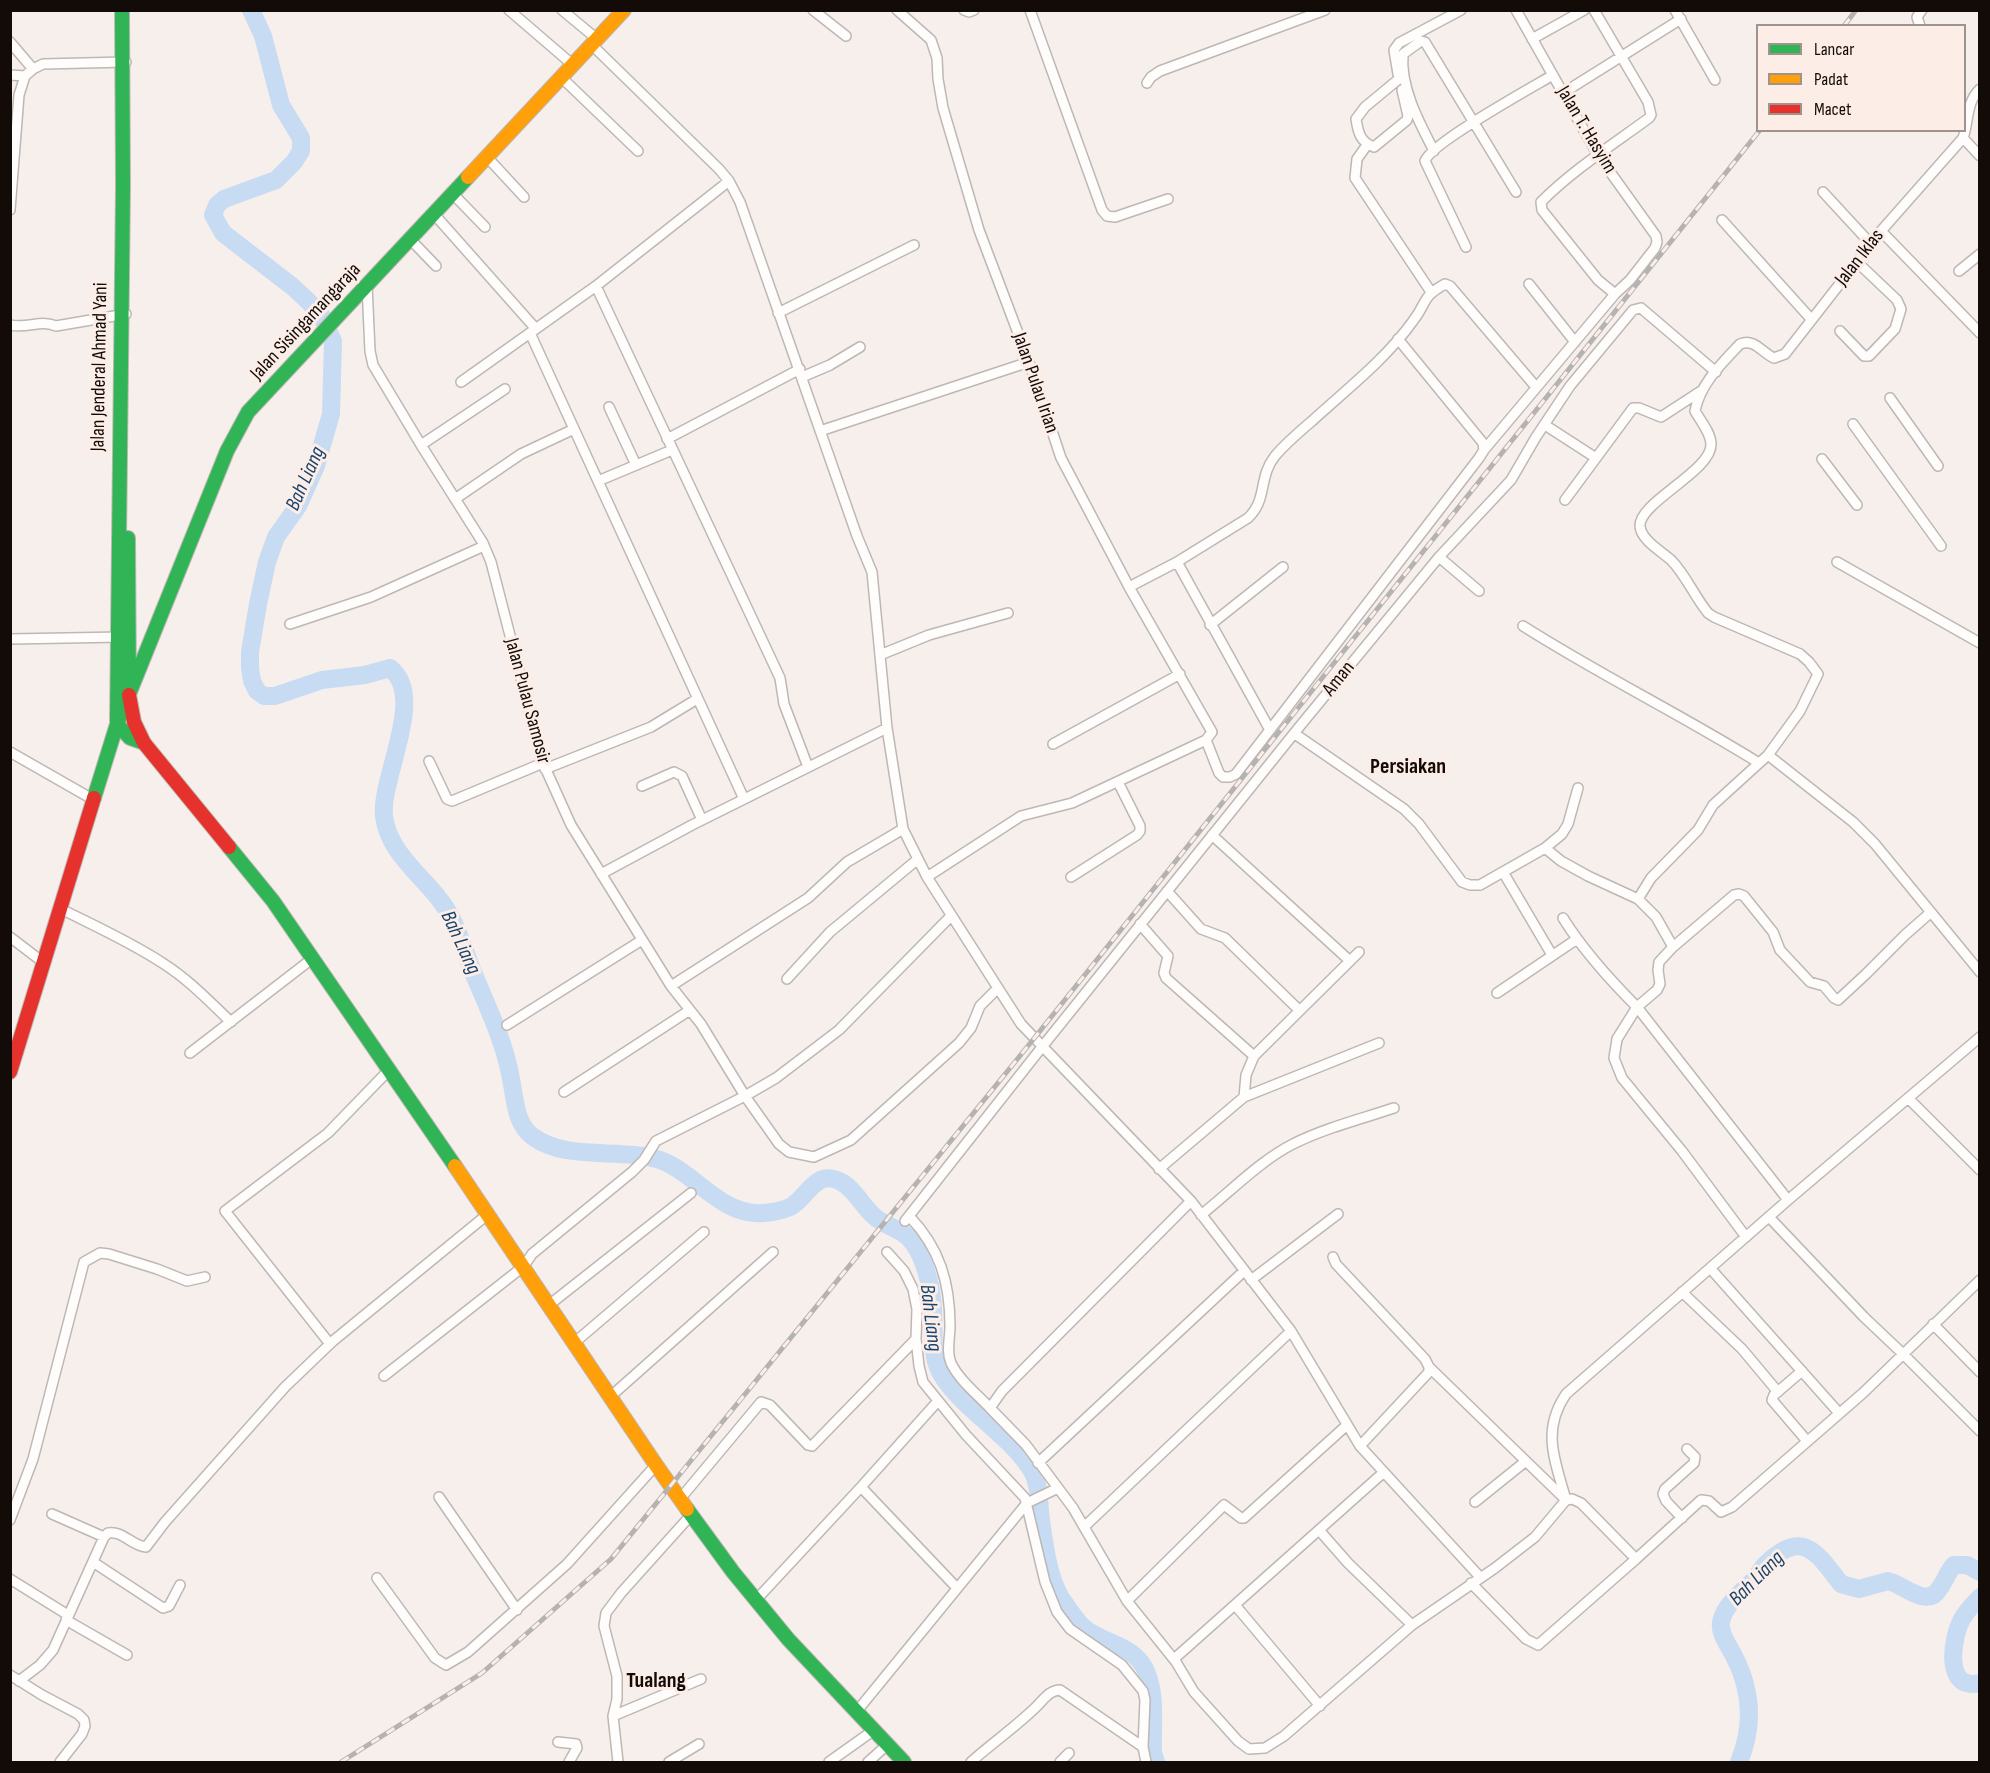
<!DOCTYPE html>
<style>
body{margin:0}
#map{position:relative;width:1990px;height:1773px;overflow:hidden;background:#f7efec;font-family:"Sofia Sans Condensed",sans-serif}
canvas{display:block}
.frame{position:absolute;inset:0;border:12px solid #130b08;pointer-events:none}
.legend{position:absolute;left:1756px;top:24px;width:210px;height:108px;box-sizing:border-box;background:#fcede7;border:2px solid #9f938e;margin:0;padding:8px 10px;list-style:none;font-size:18px;color:#130b08}
.legend li{display:flex;align-items:center;gap:12px;height:30px}
.legend b{width:30px;border:2px solid #9f938e}
</style>
<div id="map">
<canvas width="1990" height="1773"></canvas>
<div class="frame"></div>
<ul class="legend">
<li><b style="height:8px;background:#30b455"></b>Lancar</li>
<li><b style="height:8px;background:#ff9f0a"></b>Padat</li>
<li><b style="height:8px;background:#e5322d"></b>Macet</li>
</ul>
</div>
<script>
const context = document.querySelector('canvas').getContext('2d');
context.lineJoin = 'round';
function trace(path, color, width, dash) {
  context.strokeStyle = color;
  context.lineWidth = width;
  context.lineCap = dash ? 'butt' : 'round';
  context.setLineDash(dash || []);
  context.stroke(path);
}
function write(font, color, halo, rows, align = 'center') {
  context.font = font + ' "Sofia Sans Condensed",sans-serif';
  context.lineWidth = 6;
  context.setLineDash([]);
  context.textBaseline = 'middle';
  context.strokeStyle = halo;
  context.fillStyle = color;
  for (const [text, x, y, turn = 0] of rows) {
    context.save();
    context.translate(x, y);
    context.rotate((+turn || 0) * Math.PI / 180);
    context.textAlign = isNaN(turn) ? turn : align;
    if (halo) context.strokeText(text, 0, 0);
    context.fillText(text, 0, 0);
    context.restore();
  }
}
const river = new Path2D(`
 M251,10L263,36L281,105L301,138V151L294,162L276,180L224,199L217,205L213,215L223,233L293,287L309,302L321,315L333,341L331,414L316,466L298,506L276,537L267,562L258,604L250,652V668L252,681L257,691L264,696H275L322,680L365,675L390,668C427,696 380,778 384,816C389,859 435,883 452,919C461,937 467,958 475,977C489,1010 505,1044 511,1079C515,1098 515,1123 532,1136C566,1162 621,1147 660,1160C696,1173 721,1216 762,1213C771,1213 785,1210 792,1206C809,1195 817,1167 843,1183C856,1191 863,1207 875,1217C884,1225 898,1228 908,1237C924,1253 932,1287 933,1309C935,1333 929,1356 943,1377C966,1412 1014,1438 1033,1473C1039,1485 1039,1499 1040,1511C1043,1537 1048,1580 1063,1601C1069,1609 1075,1619 1082,1626C1101,1644 1132,1643 1145,1669C1157,1694 1152,1725 1153,1753L1156,1762
 M1980,1597C1974,1604 1966,1611 1962,1619C1952,1637 1943,1692 1980,1683
 M1739,1762C1754,1726 1752,1691 1734,1656C1729,1646 1719,1634 1721,1622C1724,1606 1741,1592 1752,1582C1758,1577 1760,1569 1766,1564C1803,1528 1817,1553 1841,1584L1859,1589L1888,1581C1903,1584 1927,1609 1939,1589C1945,1581 1947,1573 1954,1565H1967L1980,1572`);
const street = new Path2D(`
 M509,10L573,65
 M562,10L597,39
 M813,10L846,36
 M897,10L931,40L937,58L938,79L943,108L979,230L1029,362L1061,458L1129,587L1212,732L1206,740L1072,803L1021,816L927,877
 M964,10L969,12L974,10
 M1030,10L1102,210L1107,216L1115,217L1168,199
 M1516,10L1598,155L1656,236L1657,242L1655,248L1630,280L1615,294L1598,280L1542,210L1541,202C1573,170 1612,145 1649,118L1651,115L1648,102L1594,10
 M1675,10L1715,80
 M1920,26L1917,17L1922,10
 M1532,39L1584,10
 M10,42L33,69
 M592,45L719,169L729,181L740,202L857,536L872,572L887,728L903,829L927,877L1021,1024L1191,1201L1291,1331L1360,1446L1480,1577
 M1398,74L1394,50L1399,43L1461,10
 M10,75L25,76
 M561,77L638,151
 M1400,78L1365,107L1356,119C1358,132 1360,142 1374,147L1407,120L1408,116L1402,90
 M1147,83L1151,77L1160,71L1325,10
 M1563,93L1681,19
 M1963,138L1980,156
 M1367,145L1357,159L1355,178L1431,292
 M1434,151C1419,122 1400,87 1403,54L1421,41L1425,42L1516,192
 M486,156L524,197
 M1823,192L1871,244
 M452,193L485,227
 M10,210L19,95L25,76L33,69L43,64L126,62
 M434,214L536,329
 M1722,220L1811,319
 M1881,231L1980,333
 M410,239L436,266
 M1466,247L1425,161C1431,143 1531,88 1553,75
 M1959,271L1980,254
 M1529,284L1575,342
 M367,285L370,351L373,365L421,445L483,543L491,562L543,763L571,825L671,986L701,1024L745,1096L779,1144L789,1152L814,1157L851,1140L959,1043L971,1028L980,1006L998,988
 M596,286L780,678L784,704L808,767
 M778,313L914,245
 M10,325C29,329 39,319 56,326L126,314
 M1840,331L1864,356H1869L1895,329L1901,309L1897,300L1857,262
 M530,333L744,799
 M802,377L830,365L860,347
 M461,382L596,286L729,181
 M1890,398L1938,466
 M609,407L636,465
 M1853,424L1941,546
 M1545,425L1596,458
 M820,431L1029,362
 M667,439L800,369
 M421,445L505,389
 M1484,450L1615,294
 M1822,459L1857,505
 M598,481L672,450
 M455,499L521,454L574,429
 M1565,500L1633,408H1639L1661,417L1701,391
 M1439,557L1479,591
 M1177,562L1270,730
 M1837,562L1980,643
 M1129,587L1177,562L1248,518C1268,499 1258,477 1275,456C1286,443 1299,432 1312,421C1347,389 1385,360 1413,321C1428,302 1420,298 1445,284L1450,286L1536,387
 M290,624L371,597L484,546
 M1210,625L1283,567
 M1523,626C1600,675 1682,715 1759,763
 M10,639L122,637
 M880,655L929,635L1008,613
 M1295,734L1404,809L1419,824L1462,882L1470,885H1480L1545,848L1562,834L1568,824L1578,788
 M1206,740L1219,773L1223,777H1230L1236,774L1479,458L1484,450L1483,443L1398,339
 M1053,744L1180,674
 M10,752L94,800
 M1768,755L1853,822L1875,844L1980,972
 M429,761L447,799L452,801L543,763
 M545,769L651,727L697,699
 M642,786L674,772L682,776L702,820
 M1212,835L1350,961
 M1545,848L1561,861L1588,876L1638,899L1656,917L1673,947
 M1503,872L1552,955
 M601,874L692,825L887,728
 M1071,877L1137,835L1140,831V826L1118,782
 M1167,891L1201,929L1225,938L1299,1010
 M1638,899L1651,878L1698,830L1713,805L1768,755L1800,711L1818,674L1809,662L1800,654L1714,617L1708,613C1694,596 1686,575 1671,560C1661,551 1641,540 1640,526C1639,502 1712,471 1711,444C1711,433 1700,420 1695,411C1700,384 1722,363 1740,344C1755,338 1762,353 1774,358L1785,354L1881,231L1963,138C1969,121 1966,102 1980,89
 M61,909C95,926 131,942 164,964C189,980 209,1001 231,1022
 M1563,918C1583,950 1610,980 1637,1007L1788,1200
 M1140,924L1168,956L1164,973L1166,978L1254,1056
 M10,937L44,963
 M787,979L830,932L918,859
 M671,986L808,898L847,862L903,829
 M1497,993L1577,939
 M507,1025L642,940
 M190,1053L313,958
 M564,1092L690,1010
 M1244,1097L1246,1075L1254,1056L1359,952
 M1908,1098L1980,1170
 M1159,1169L1244,1097L1379,1043
 M1191,1201L1002,1391L990,1408L1026,1445L1073,1508L1127,1601L1176,1662L1194,1692L1238,1741L1249,1749L1265,1748L1284,1736L1412,1625L1495,1568L1535,1537L1566,1500C1555,1460 1541,1431 1566,1394L1788,1200L1980,1037
 M1201,1215C1230,1192 1261,1160 1293,1144C1325,1128 1361,1119 1394,1108
 M909,1216C940,1248 950,1283 950,1326C950,1338 946,1352 951,1363C959,1380 978,1395 990,1408
 M1769,1217L1864,1317L1902,1353L1980,1431
 M905,1221L1042,1047L1300,726L1439,557L1511,480L1536,437L1570,386L1633,310L1641,308L1716,372
 M1746,1237L1682,1151L1622,1078L1614,1058L1617,1039L1637,1007L1657,990L1660,984L1658,970L1659,962L1673,947L1734,895L1739,894L1744,896L1773,932L1780,950L1810,982L1824,986L1834,998L1838,1000L1866,974L1905,935L1930,913
 M887,1252L904,1271L913,1289L917,1309L916,1339L919,1366L923,1382L966,1435L1025,1498L1045,1582L1057,1612L1070,1629L1122,1665L1143,1691L1145,1700L1143,1747L1146,1762
 M1333,1257L1336,1264L1425,1359L1429,1367V1372L1360,1446
 M1710,1268L1839,1413
 M1251,1280L1338,1214
 M1682,1292L1742,1349L1778,1392
 M549,1305L691,1193
 M1933,1324L1980,1372
 M574,1343L704,1232
 M330,1344L225,1211L328,1133L389,1070
 M1429,1367L1566,1500L1572,1499L1581,1503L1636,1559L1701,1500L1709,1501L1721,1512L1732,1507L1863,1393L1980,1280
 M1802,1371L1774,1395L1772,1400L1807,1441
 M384,1376L524,1266L532,1254L632,1172L644,1160L656,1141L745,1096L776,1078L839,1030L951,916
 M610,1397L773,1252
 M1038,1463L1244,1271
 M861,1487L957,1588
 M439,1497L517,1610
 M680,1499L761,1402L770,1405L808,1445L812,1446L916,1339
 M1475,1502L1526,1461
 M52,1514L104,1537
 M1682,1518L1666,1501L1663,1494L1665,1489L1694,1463L1695,1457L1687,1449
 M10,1520L33,1459L84,1262L100,1253L109,1254L157,1269L187,1281L205,1277
 M1084,1527L1291,1331
 M1319,1530L1348,1563L1412,1625
 M93,1562L163,1608L169,1606L180,1585
 M377,1578L435,1658L446,1665L468,1652L567,1564L656,1465
 M10,1579L68,1615
 M1471,1583L1526,1639L1538,1645L1636,1559
 M756,1600L861,1487L938,1401
 M1127,1601L1224,1505L1241,1518H1244L1347,1425
 M1235,1605L1320,1706
 M66,1620L127,1655
 M1174,1659L1384,1472
 M10,1675L42,1695L78,1714L84,1720L85,1726L82,1734L60,1762
 M19,1681L40,1665L53,1650L104,1537L108,1533C122,1530 132,1546 146,1547L165,1522L285,1387L333,1341L488,1214
 M857,1711L1027,1503L1058,1488
 M613,1716L701,1679
 M558,1742L576,1744L577,1748L569,1762
 M618,1762L613,1716L617,1699V1676L604,1626L606,1613L621,1593L691,1515
 M669,1762L699,1744
 M829,1762L874,1730
 M868,1762L887,1745
 M971,1762C992,1743 1017,1726 1037,1706C1044,1699 1050,1690 1060,1690L1143,1747
 M1060,1762L1069,1753`);
const fast = new Path2D(`
 M128,538L129,691
 M117,721L123,186L122,10
 M117,724L130,738L144,743
 M94,798L117,724L227,451L248,412L468,177
 M229,847L273,901L455,1166
 M687,1509L733,1572L788,1639L904,1762`);
const slow = new Path2D(`
 M468,177L624,10
 M455,1166L656,1465L687,1509`);
const jam = new Path2D(`
 M129,695L134,722L144,743L229,847
 M10,1072L94,798`);
const rail = new Path2D(`
 M1844,26L1856,10
 M341,1762L482,1673L611,1559L1032,1041L1760,130`);
const streetNames = [
 ["Jalan T. Hasyim",1586,130,59],
 ["Jalan Iklas",1860,258,-52],
 ["Jalan Sisingamangaraja",306,322,-47],
 ["Jalan Jenderal Ahmad Yani",100,367,-89],
 ["Jalan Pulau Irian",1035,383,71],
 ["Aman",1339,679,-51],
 ["Jalan Pulau Samosir",527,701,75]
];
const waterNames = [
 ["Bah Liang",306,479,-66],
 ["Bah Liang",460,943,65],
 ["Bah Liang",930,1318,83],
 ["Bah Liang",1757,1579,-45]
];
const quarterNames = [
 ["Persiakan",1408,767],
 ["Tualang",656,1681]
];
trace(river, '#c7dbf2', 18);
trace(street, '#beb7b4', 12);
trace(fast, '#beb7b4', 16);
trace(slow, '#beb7b4', 16);
trace(jam, '#beb7b4', 16);
trace(street, '#fefdfc', 9);
trace(fast, '#30b455', 14);
trace(slow, '#ff9f0a', 14);
trace(jam, '#e5322d', 14);
trace(rail, '#b5b3b2', 5);
trace(rail, '#fcede7', 3, [9]);
write('20px', '#130b08', '#fcede7', streetNames);
write('italic 21px', '#16446e', '#fcede7', waterNames);
write('bold 22px', '#130b08', '#fcede7', quarterNames);
</script>
